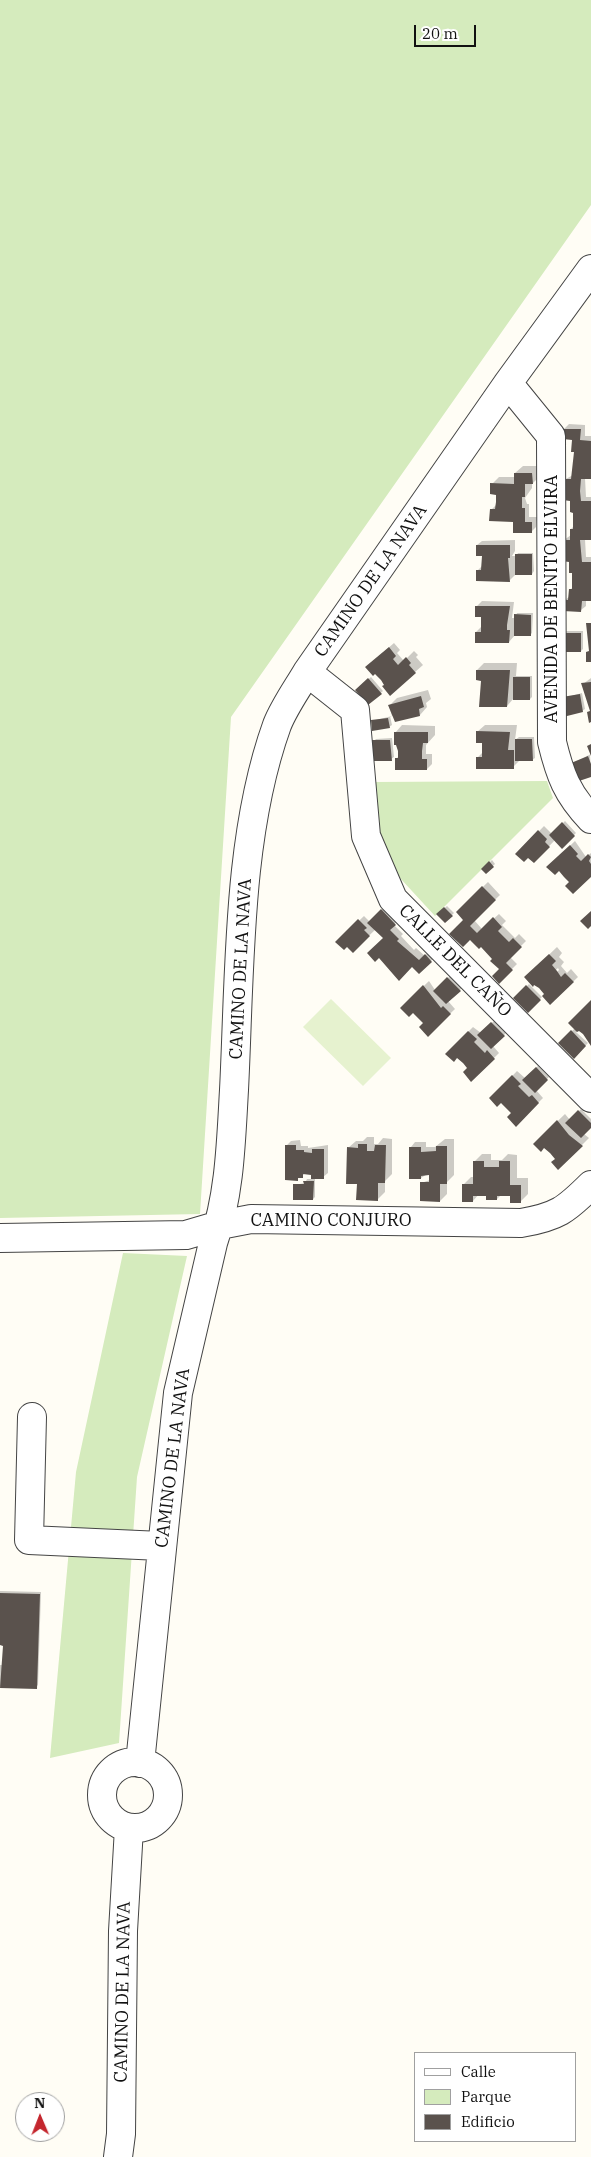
<!DOCTYPE html>
<meta charset="utf-8">
<style>
body{margin:0}
#map{position:relative;width:591px;height:2157px;overflow:hidden;background:#fffdf5;font-family:"IBM Plex Serif",serif}
canvas{display:block}
.legend{position:absolute;left:414px;top:2052px;width:162px;height:90px;box-sizing:border-box;background:#fff;border:1px solid #a0a0a0;margin:0;padding:6px 9px;list-style:none;font-size:15px;color:#111}
.legend li{display:flex;align-items:center;gap:10px;height:25px}
.legend b{width:25px;border:1px solid #a0a0a0}
.north{position:absolute;left:15px;top:2092px;width:50px;height:50px;box-sizing:border-box;background:#fff;border:1px solid #a0a0a0;border-radius:50%;rotate:359deg;font-size:14px;font-weight:700;line-height:20px;text-align:center;color:#111}
.north::after{content:'';display:block;margin:auto;width:18px;height:22px;background:#c4262e;clip-path:polygon(50% 0,100% 100%,50% 72%,0 100%)}
.scale{position:absolute;left:414px;top:25px;width:62px;height:22px;box-sizing:border-box;border:2px solid #111;border-top:0;padding-left:6px;font-size:15px;line-height:18px;white-space:nowrap;color:#111;-webkit-text-stroke:4px #fff;paint-order:stroke}
</style>
<div id="map">
<canvas width="591" height="2157"></canvas>
<ul class="legend">
<li><b style="height:6px;background:#fff"></b>Calle</li>
<li><b style="height:14px;background:#d5ebbd"></b>Parque</li>
<li><b style="height:14px;background:#5a524d"></b>Edificio</li>
</ul>
<div class="north">N</div>
<div class="scale">20 m</div>
</div>
<script>
const context = document.querySelector('canvas').getContext('2d');
context.lineJoin = 'round';
function fillPath(path, color) {
  context.fillStyle = color;
  context.fill(path, 'evenodd');
}
function trace(path, color, width, dash) {
  context.strokeStyle = color;
  context.lineWidth = width;
  context.lineCap = dash ? 'butt' : 'round';
  context.setLineDash(dash || []);
  context.stroke(path);
}
function write(font, color, halo, rows, align = 'center') {
  context.font = font + ' "IBM Plex Serif",serif';
  context.lineWidth = 5;
  context.setLineDash([]);
  context.textBaseline = 'middle';
  context.strokeStyle = halo;
  context.fillStyle = color;
  for (const [text, x, y, turn = 0] of rows) {
    context.save();
    context.translate(x, y);
    context.rotate((+turn || 0) * Math.PI / 180);
    context.textAlign = isNaN(turn) ? turn : align;
    if (halo) context.strokeText(text, 0, 0);
    context.fillText(text, 0, 0);
    context.restore();
  }
}
const green = new Path2D(`
 M0,0H591V205L231,717L200,1214L0,1218Z
 M547,781L553,798L435,916L400,878L379,832L373,782Z
 M123,1253L187,1256L137,1477L119,1743L50,1758L76,1472Z`);
const pitch = new Path2D(`
 M331,999L391,1058L363,1086L303,1027Z`);
const shadow = new Path2D(`
 M569,424L585,425V436H591V478H585L586,497H591V539H585L586,557H591V600H586V606L581,610L564,601L570,596V590L573,587V572L564,540L571,535V529L574,526V512L564,480L573,475L576,451L573,439L564,429Z
 M523,466H539L540,476L532,484V488L525,498L527,504H529V517H537L536,527L531,532L514,520L491,510L497,504V493L492,484L499,477H515V473Z
 M515,540V551L512,556H516L518,553H533L534,571L532,574L517,573L509,581L477,571L482,566L483,554L477,545L482,541Z
 M482,601L514,602L512,618H515L517,613H533L532,633L530,635H515L509,642L476,632L481,627L482,616L477,606Z
 M566,631H583V649L581,651L564,633Z
 M394,643L400,650L397,653L404,661L414,651L418,655L416,657L423,665L390,694L371,663Z
 M484,663H517L516,676H532V697L530,699L514,698L507,706L482,679L477,670Z
 M371,677L383,691L368,704L356,690Z
 M591,678V721L589,712L591,710L583,684Z
 M428,690L431,699L426,703L427,707L420,715L396,721L394,716H390L392,725L389,727L372,721L392,716L389,706L397,698Z
 M582,693L585,709L582,711L564,698Z
 M402,725L435,726V735L426,745V754H432V764L427,769L396,759L399,756V749L395,733Z
 M485,725H517L515,740L519,737H534L535,758L532,760H520L513,767L477,758L483,752V741L477,732Z
 M392,738L394,757L391,759L374,741L376,739Z
 M591,754L590,755L591,775L573,763Z
 M565,821L576,833L562,847L555,840L534,862L528,856L517,854L544,826L552,834Z
 M575,841L586,857L591,853V875L571,882L559,870L548,867Z
 M492,860L495,864L486,872L483,869Z
 M488,882L500,895L474,920L482,929L499,914L506,921L502,925L515,938L519,934L526,941L510,957L517,964L499,982L501,969L457,912Z
 M447,906L454,913L445,922L438,914Z
 M384,908L399,919L394,925L403,934L401,936L414,950L416,948L425,956L430,950L436,956L419,973L376,929L353,951L347,945L337,942L364,916L370,922Z
 M557,947L562,953L559,957L564,962L561,966L567,973L571,969L578,977L551,1003L541,988L559,970L558,968L538,987L526,977Z
 M450,976L462,988L448,1001L455,1009L428,1035L425,1023L413,1011L401,1008L429,981L435,990Z
 M529,984L542,997L528,1011L515,998Z
 M591,1002V1043L579,1029L576,1032L588,1043L574,1057L560,1043L575,1028Z
 M494,1021L506,1033L493,1046L499,1053L472,1080L469,1068L457,1057L446,1054L473,1027L481,1033Z
 M538,1066L549,1077L536,1090L543,1098L516,1125L513,1113L501,1101L491,1098L517,1071L525,1078Z
 M581,1109L591,1119V1126L584,1134L589,1138L558,1169L556,1159L544,1146L534,1144L565,1114L570,1120Z
 M367,1137H374V1144H378L383,1138L392,1139V1174L385,1181V1192L377,1200L358,1183L348,1148L356,1141H363Z
 M445,1139H454V1175L447,1182V1194L440,1201L421,1183L430,1180V1172L421,1178L411,1147L415,1142H426V1147H435Z
 M300,1140L301,1146H308V1148L328,1145V1173L323,1177H315V1197L313,1199L294,1185L305,1183L307,1179H313L312,1173H306L297,1179L286,1146L291,1141Z
 M482,1154H491V1160H502L508,1154L517,1155V1178H528V1194L521,1201L512,1194H502L497,1199L487,1195L479,1194L473,1201L464,1184L471,1177H474V1162Z
 M0,1591L41,1592L38,1685L36,1687L0,1686V1665H3L4,1644H0Z`);
const building = new Path2D(`
 M563,429H581L580,440L591,441V479H581L580,491L581,501H591V540H580L582,562H591V601H582L581,612L563,611V600H568L569,589H572V573H569V562L562,561L563,540H570V529H573V513L570,512V501L563,500V479H571L574,452H571L572,440L563,439Z
 M514,473H532L533,484H525V497H522V508H525V522H532V533H513V522L489,521L490,509H495L496,502V495L490,494V483L514,484Z
 M476,545H510V558H508L510,582L476,581V570H481L482,556H476Z
 M515,554H532V575H515Z
 M475,606H510L507,625V630H510L509,643H475V632H481V617H475Z
 M514,614L531,615V636H514Z
 M586,623H591V662H586V652L589,651Z
 M563,633H581V652H563Z
 M389,647L396,656L393,659L398,665L406,657L411,663L409,665L416,673L390,696L382,686L384,685L381,680L375,674L373,676L365,667Z
 M476,670H510L507,707H479L481,681L476,680Z
 M513,677H530V700H513Z
 M368,678L382,694L368,705L355,690Z
 M591,682V722L589,723L587,712L590,711L581,683Z
 M580,694L583,712L563,717L562,697Z
 M421,696L424,707L419,709L420,716L395,722L388,705Z
 M388,718L390,728L372,731L371,720Z
 M476,731L510,732L508,750H514V769H476V757H482V743H476Z
 M394,732H428V743H423L422,751V759H427V770H395V758H398V751L396,745H394Z
 M515,739H532L533,761H515Z
 M372,740H390L392,761H373Z
 M591,744V756L587,746Z
 M588,756L591,764V777L579,781L571,763Z
 M562,822L575,836L562,849L549,835Z
 M538,830L547,839L545,842L550,847L534,863L528,858L524,862L515,854Z
 M570,845L578,854L576,856L581,861L588,854L591,857L589,861L591,864V877L573,894L565,886L569,882L564,877L559,871L555,875L546,867Z
 M489,861L494,867L486,874L481,869Z
 M482,886L496,900L470,926L477,933L493,917L502,927L498,931L509,942L513,938L522,947L506,963L513,970L499,984L492,976L499,969L490,961L492,959L481,947L479,949L470,940L463,947L449,934L463,920L456,912Z
 M444,907L453,916L445,923L436,914Z
 M381,909L396,925L390,930L399,939L397,941L419,960L425,954L432,962L419,974L412,967L399,981L379,958L375,962L367,953L383,938L367,923Z
 M591,911V926L588,929L580,921Z
 M358,919L367,928L364,930L370,936L353,953L347,947L344,950L335,942Z
 M549,954L556,961L552,965L557,971L561,977L565,973L574,982L550,1005L542,996L544,994L539,988L534,985L533,987L524,977Z
 M447,977L461,991L446,1004L433,991Z
 M423,985L441,1008L443,1006L451,1014L428,1037L419,1027L423,1023L413,1013L409,1017L400,1008Z
 M526,985L541,1000L528,1013L513,998Z
 M591,1000V1046L583,1034L579,1031L577,1032L568,1023Z
 M491,1022L505,1036L491,1049L477,1035Z
 M571,1030L586,1046L574,1059L558,1043Z
 M468,1031L477,1039L474,1042L485,1053L487,1050L495,1059L471,1082L463,1072L467,1068L463,1063L457,1058L454,1062L445,1054Z
 M536,1067L548,1080L535,1093L522,1080Z
 M512,1075L521,1084L518,1086L529,1097L532,1095L539,1103L516,1127L507,1117L511,1113L501,1103L497,1107L489,1098Z
 M578,1110L591,1123V1128L581,1138L565,1123Z
 M557,1120L569,1135L583,1146L558,1170L551,1162L555,1159L550,1153L544,1148L541,1152L533,1144Z
 M358,1144H367V1151H374L375,1145H386L385,1183H378V1201L356,1200L357,1184H346L347,1147L358,1148Z
 M285,1145H296V1150H304V1152L312,1153V1149H324V1179H311V1175L303,1174V1178H298V1181L285,1180Z
 M436,1146H447V1184H440V1202L420,1201V1182H429V1175L421,1176V1179H409V1147H421V1152L436,1151Z
 M473,1161H484V1167H499V1161H510V1185H521V1203H510V1196H497V1200H486V1196H473V1202H462V1184H473Z
 M303,1181H314L313,1200H293V1184H304Z
 M0,1593L40,1594L37,1689L0,1688L3,1646L0,1645Z`);
const minor = new Path2D(`
 M508,383L551,436L552,742C560,775 567,794 591,819
 M307,672L355,710L366,836L393,899L591,1098
 M0,1238L186,1235L220,1225L251,1219L521,1223C557,1217 566,1210 591,1185
 M32,1417L29,1540L161,1546
 M102 1795a33 33 0 1 1 66 0a33 33 0 1 1-66 0Z
 M140,1763L178,1393L213,1243C230,1194 231,1141 234,1090C240,972 237,836 277,725C284,707 297,689 307,672L508,383L591,269
 M118,2157L121,2134L123,1931L129,1828`);
const streetNames = [
 ["CAMINO DE LA NAVA",371,581,-55],
 ["AVENIDA DE BENITO ELVIRA",552,599,-90],
 ["CALLE DEL CAÑO",455,961,45],
 ["CAMINO DE LA NAVA",241,969,-87],
 ["CAMINO CONJURO",331,1221],
 ["CAMINO DE LA NAVA",173,1458,-83],
 ["CAMINO DE LA NAVA",123,1992,-89]
];
fillPath(green, '#d5ebbd');
fillPath(pitch, '#e6f2cf');
fillPath(shadow, '#0003');
fillPath(building, '#5a524d');
trace(minor, '#444', 30);
trace(minor, '#fff', 28);
write('18px', '#111', '#fff', streetNames);
</script>
